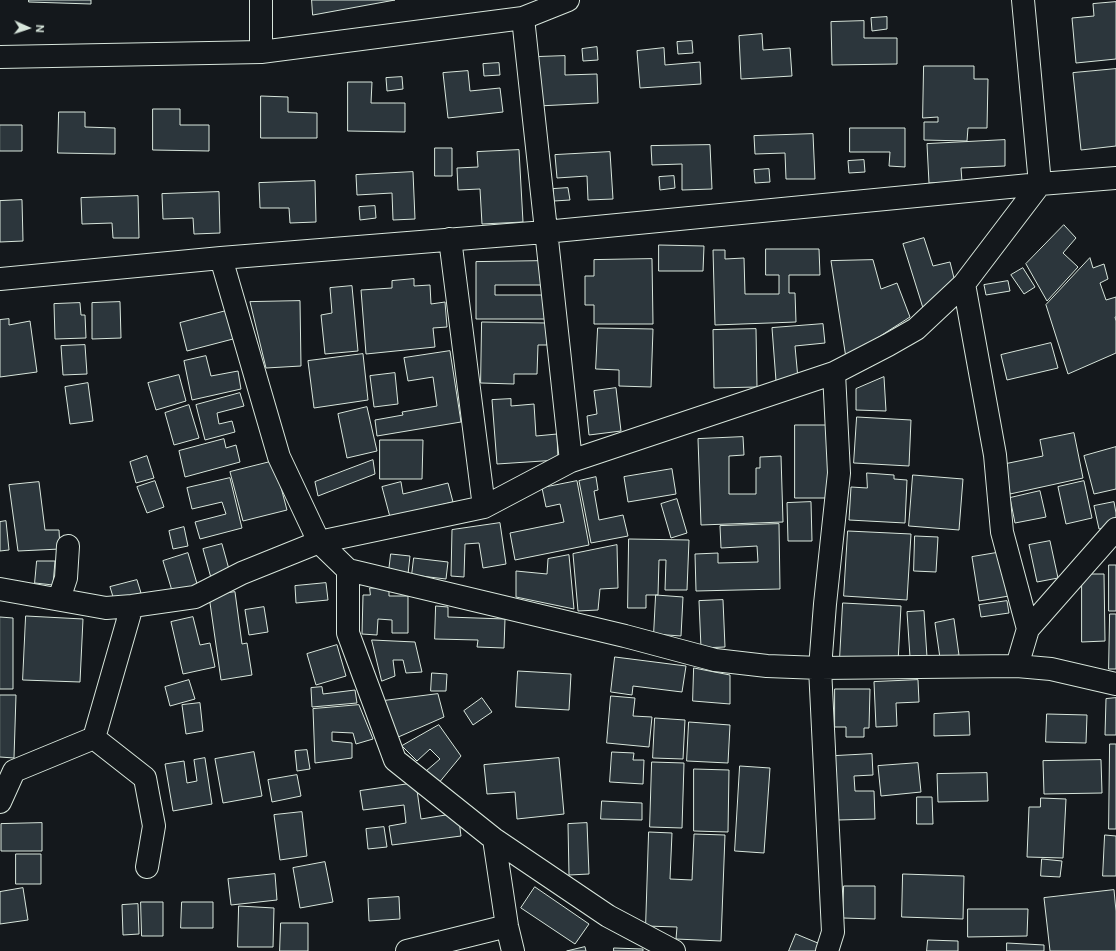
<!DOCTYPE html>
<style>
body{margin:0}
#map{position:relative;width:1116px;height:951px;overflow:hidden;background:#14181c;font-family:"DM Sans",sans-serif}
canvas{display:block}
.north{position:absolute;left:8px;top:8px;width:40px;height:40px;-webkit-text-stroke:3px #14181c;paint-order:stroke;rotate:93deg;font-size:11px;font-weight:700;line-height:16px;text-align:center;color:#d8e6dc}
.north::after{content:'';display:block;margin:auto;width:14px;height:18px;background:#d8e6dc;clip-path:polygon(50% 0,100% 100%,50% 72%,0 100%)}
</style>
<div id="map">
<canvas width="1116" height="951"></canvas>
<div class="north">N</div>
</div>
<script>
const context = document.querySelector('canvas').getContext('2d');
context.lineJoin = 'round';
function fillPath(path, color) {
  context.fillStyle = color;
  context.fill(path, 'evenodd');
}
function trace(path, color, width, dash) {
  context.strokeStyle = color;
  context.lineWidth = width;
  context.lineCap = dash ? 'butt' : 'round';
  context.setLineDash(dash || []);
  context.stroke(path);
}
const building = new Path2D(`
 M29,0H91V4L29,2Z
 M312,0H395L313,15Z
 M1116,2V59L1076,63L1072,18L1094,16L1093,4Z
 M887,17V29L872,31L871,18Z
 M864,21V38H897V64L832,65L831,22Z
 M762,34L763,50L790,48L792,76L741,79L739,36Z
 M692,41L693,53L678,54L677,42Z
 M597,47L598,60L583,61L582,49Z
 M664,48L665,65L700,62L701,84L640,88L637,51Z
 M565,56V75L597,74L598,103L538,106L536,57Z
 M499,63L500,75L484,76L483,64Z
 M924,66H974V79H988L987,128H968L967,141L924,140V122H938V117L923,118Z
 M1116,69V146L1081,150L1073,73Z
 M468,71L470,91L500,88L503,112L448,118L443,73Z
 M402,77L403,89L387,91L386,78Z
 M348,82H372L371,103H405V132L348,131Z
 M261,96L288,97V112L317,113V138H261Z
 M153,109H180V125H209V151L153,150Z
 M59,112H85V127L115,128V154L58,153Z
 M0,125H22V151H0Z
 M850,128H905V167L889,166L890,152H850Z
 M813,134L815,179H786L785,153L755,154L754,136Z
 M1005,140V166L961,168L962,182L929,183L927,144Z
 M710,145L712,189L682,190V164L652,165L651,146Z
 M435,148H452V176H435Z
 M519,150L523,222L482,224L480,189L458,190L457,168L478,167L477,152Z
 M610,152L613,199L588,200L587,176L557,178L555,155Z
 M864,160L865,172L849,173L848,161Z
 M769,169L770,182L755,183L754,170Z
 M413,172L415,219L393,220L392,193L357,195L356,175Z
 M674,176L675,188L660,190L659,177Z
 M315,181L316,222L290,223L289,208H260L259,183Z
 M568,188L570,200L554,201L553,189Z
 M219,192L220,233L194,234L193,218L163,219L162,194Z
 M138,196L139,238H113L112,223L82,224L81,198Z
 M22,200L23,241L0,242V201Z
 M375,206L376,218L360,220L359,207Z
 M1064,225L1076,238L1063,253L1078,267L1047,301L1026,264Z
 M924,238L933,266L950,262L954,278L923,308L903,244Z
 M659,245L704,246L703,271H659Z
 M766,249H819L820,275H789V293H795L796,322L715,325L713,250H725V259L744,258L745,294H779V275H766Z
 M1090,258L1093,268L1104,264L1108,279L1100,283L1106,300L1116,297V317H1115L1116,321V353L1068,374L1046,305Z
 M652,259L653,324H594V305H585V276H594V260Z
 M873,260L881,289L897,283L910,317L846,358L831,261Z
 M544,261L543,285H495V295H547V319H476V262Z
 M1023,268L1035,287L1024,294L1011,275Z
 M414,279V286L430,285L431,304L445,302L447,327L433,328L435,347L366,354L361,290L392,288V281Z
 M1008,281L1010,291L986,295L984,285Z
 M352,286L358,351L325,354L321,315L332,313L330,288Z
 M300,301L301,366L266,368L250,302Z
 M120,302L121,338L92,339V303Z
 M80,303L81,315H85L86,338L55,339L54,304Z
 M226,311L233,339L187,351L180,323Z
 M9,319V325L30,321L37,372L0,377V320Z
 M482,322L547,323V345H538L537,374H514V384L481,383Z
 M823,324L825,343L795,346L798,379L776,381L772,328Z
 M598,328L653,329L651,387L619,386V370L596,369Z
 M756,329L757,387L714,388L713,330Z
 M1051,343L1058,368L1007,380L1001,355Z
 M85,345L87,374L63,375L61,346Z
 M450,351L461,422L377,436L375,420L403,415L402,412L437,406L433,377L408,381L404,358Z
 M363,354L368,400L314,408L308,361Z
 M206,356L211,376L238,371L241,389L192,400L184,361Z
 M395,373L398,404L374,407L370,376Z
 M179,375L186,401L156,410L148,383Z
 M884,377L886,411L856,410V389Z
 M88,383L93,421L70,424L65,387Z
 M616,388L621,431L589,435L587,416L597,414L594,391Z
 M240,393L244,406L217,413L219,424L232,421L235,432L205,440L196,405Z
 M511,399V406L534,404L536,436L557,434L558,460L497,464L492,400Z
 M189,405L199,438L174,445L165,413Z
 M367,407L377,451L347,458L338,414Z
 M857,417L911,420L909,466L854,463Z
 M795,425H829V498H795Z
 M1074,433L1083,478L1010,494L1004,464L1043,456L1040,440Z
 M743,437L744,455L729,456V494H756V468H760V457L781,456L783,522L701,525L698,439Z
 M224,439L226,448L236,445L240,462L185,477L179,451Z
 M380,440H423L422,479H380Z
 M1116,447V489L1094,494L1084,456Z
 M147,456L154,478L136,483L130,462Z
 M373,460L375,474L318,496L315,482Z
 M274,461L287,510L243,521L230,472Z
 M672,469L676,494L628,502L624,477Z
 M867,473L894,475V479L907,480L905,523L849,520L851,487L867,488Z
 M913,475L963,479L959,530L909,526Z
 M596,477L598,490L594,491L599,520L623,515L628,536L591,543L579,481Z
 M230,478L242,528L200,539L195,522L226,514L222,502L192,509L187,488Z
 M155,481L164,507L147,513L137,487Z
 M577,481L589,545L515,560L510,533L564,522L560,504L546,507L542,488Z
 M1084,481L1092,518L1066,524L1058,487Z
 M39,482L45,530H59L60,549L18,551L9,485Z
 M401,482L403,494L448,483L453,502L390,517L382,487Z
 M1040,491L1046,517L1015,523L1010,498Z
 M677,499L687,533L671,538L661,504Z
 M811,502L812,541H788L787,503Z
 M1114,502L1116,513V526L1099,529L1094,506Z
 M6,521L9,550L0,551V522Z
 M500,523L506,564L483,568L479,543L465,544L464,577L451,576L452,530Z
 M779,524L780,589L696,591L695,554L718,553V563L758,562L757,546L721,548L720,526Z
 M184,527L188,546L173,549L169,531Z
 M848,531L911,534L907,600L844,596Z
 M915,536L938,537L936,572L914,571Z
 M629,539L689,540L687,590H665L666,560H659L658,595H646V608H628Z
 M1050,541L1058,578L1037,582L1029,545Z
 M222,544L230,573L211,578L203,549Z
 M617,545L618,588L600,589L598,610L578,611L573,554Z
 M1002,552L1009,596L979,601L972,557Z
 M188,553L198,587L173,594L163,561Z
 M391,554L410,556L408,574L389,571Z
 M569,555L574,609L516,597V571L547,574L548,559Z
 M414,558L448,562L446,579L412,575Z
 M37,561H55L53,585L35,583Z
 M1109,565H1116V611H1109Z
 M1082,574H1104L1105,641L1082,642Z
 M137,580L141,593L114,600L110,587Z
 M326,583L328,600L296,603L295,586Z
 M370,588H389V596H408V633H392V620L378,619L377,635L362,634L363,595H370Z
 M235,592L242,644L247,643L252,675L221,680L209,596Z
 M656,595L683,597L681,636L654,634Z
 M723,600L725,647L701,648L699,601Z
 M1007,601L1009,613L981,617L979,605Z
 M843,603L901,606L898,662L840,658Z
 M436,606L448,607V617L505,619L504,648L477,647L478,640L435,639Z
 M264,607L268,632L249,635L245,610Z
 M924,611L927,657H910L907,612Z
 M1110,614H1116V669H1109Z
 M26,616L83,619L80,682L23,680Z
 M0,617L13,618V689H0Z
 M193,617L200,645L210,643L215,667L183,674L171,622Z
 M954,619L959,655L940,658L935,623Z
 M372,640L415,642L422,672L406,673L403,660H393L395,676L382,681Z
 M337,645L346,676L316,685L307,654Z
 M615,657L686,666L682,692L633,686L632,695L611,692Z
 M694,668L730,675V704L693,701Z
 M518,671L571,674L569,710L516,707Z
 M432,673L447,674L446,691H431Z
 M189,680L195,699L170,706L165,687Z
 M918,680L919,702L896,703L897,726L876,727L874,682Z
 M322,687L323,694L355,690L357,703L312,707L311,688Z
 M835,689H870L869,728H864V737H846V727H835Z
 M438,694L444,717L396,738L383,701Z
 M0,695H16L14,758L0,757Z
 M611,696L635,698L633,716L652,717L649,747L607,743Z
 M482,698L492,712L473,725L464,711Z
 M1116,698V735H1105L1106,699Z
 M200,703L203,731L186,734L182,705Z
 M359,705L373,739L356,744L353,733L332,732V741L352,743V758L315,763L313,709Z
 M969,712L970,735L934,736V714Z
 M1047,714L1087,715L1086,743L1046,742Z
 M655,718L685,720L683,759L653,758Z
 M689,722L730,725L728,763L687,761Z
 M439,725L461,756L438,784L426,771L440,759L430,749L417,761L402,746Z
 M1110,744H1116V829H1109Z
 M307,750L310,769L297,771L295,751Z
 M254,752L262,796L223,803L215,759Z
 M612,752L634,753L633,760H644L643,784L610,782Z
 M872,754L873,775L854,776L855,791H874L875,819L838,820L835,756Z
 M205,758L212,804L173,811L165,764L184,761L187,783L197,781L194,760Z
 M559,758L564,814L517,819L515,792L487,794L484,765Z
 M1101,760L1102,793L1044,794L1043,761Z
 M652,762L684,763L682,828L650,827Z
 M918,763L921,792L881,796L878,766Z
 M740,766L770,768L764,853L735,851Z
 M694,769L729,770L728,832L694,831Z
 M987,773L988,801L938,802L937,774Z
 M297,775L301,796L272,802L268,780Z
 M416,783L421,819L458,813L461,836L392,845L389,826L406,823L404,805L363,810L360,791Z
 M917,797H932L933,824H917Z
 M1041,798L1066,799L1063,858L1027,857L1029,807H1040Z
 M602,801L642,803V820L601,819Z
 M302,812L307,856L280,860L274,815Z
 M42,823V851H1V824Z
 M587,823L589,874L569,875L568,824Z
 M384,827L387,847L368,849L366,829Z
 M649,832L672,833L670,879L692,880L694,834L725,835L721,941L676,939L677,927L646,926Z
 M1105,835L1116,836V876H1103Z
 M16,854H41V884H16Z
 M1042,859L1062,861L1060,877L1041,876Z
 M325,862L333,902L300,908L293,868Z
 M275,874L277,900L231,905L228,879Z
 M903,874L964,876L963,919L902,917Z
 M844,886H875V919L843,918Z
 M535,887L589,924L575,944L521,908Z
 M23,888L28,920L0,924V892Z
 M1114,890L1116,911V951H1050L1044,898Z
 M399,897L400,919L369,921L368,899Z
 M141,902H163V936H142Z
 M182,902H213V928H181Z
 M138,904L139,934L123,935L122,905Z
 M239,906L274,908L273,947H238Z
 M968,909H1028L1027,936L968,937Z
 M281,923H308V951H280Z
 M796,934L825,946L822,951H789Z
 M928,940L958,941V951H927Z
 M1007,943L1044,945V951H1007Z
 M585,947L586,951H567Z
 M614,948L643,949V951H614Z`);
const street = new Path2D(`
 M523,18L571,461
 M261,52V0
 M0,57L261,52L523,18L568,0
 M450,239L484,507
 M221,258L279,457L319,542L348,570V633L395,760L494,839L608,916L674,951
 M0,279L221,258L545,232L1040,184L1116,178
 M964,284L995,455L1002,532L1028,629L1017,666
 M348,570L625,636L715,660L767,666L820,668L1017,666L1051,669L1116,684
 M0,589L106,608L132,606L195,597L242,573L319,542L484,507L571,461L834,373L888,345L916,329L964,284L1040,184L1023,0
 M59,599L66,578L68,546
 M132,606L94,738L145,778L154,826L147,867
 M1028,629L1116,529
 M0,802L14,771L94,738
 M494,839L507,926L513,951
 M407,951L507,926
 M827,951L833,932L820,668L825,604L839,473L834,373`);
fillPath(building, '#2c363c');
trace(building, '#d8e6dc', 1);
trace(street, '#d8e6dc', 24);
trace(street, '#14181c', 22);
</script>
